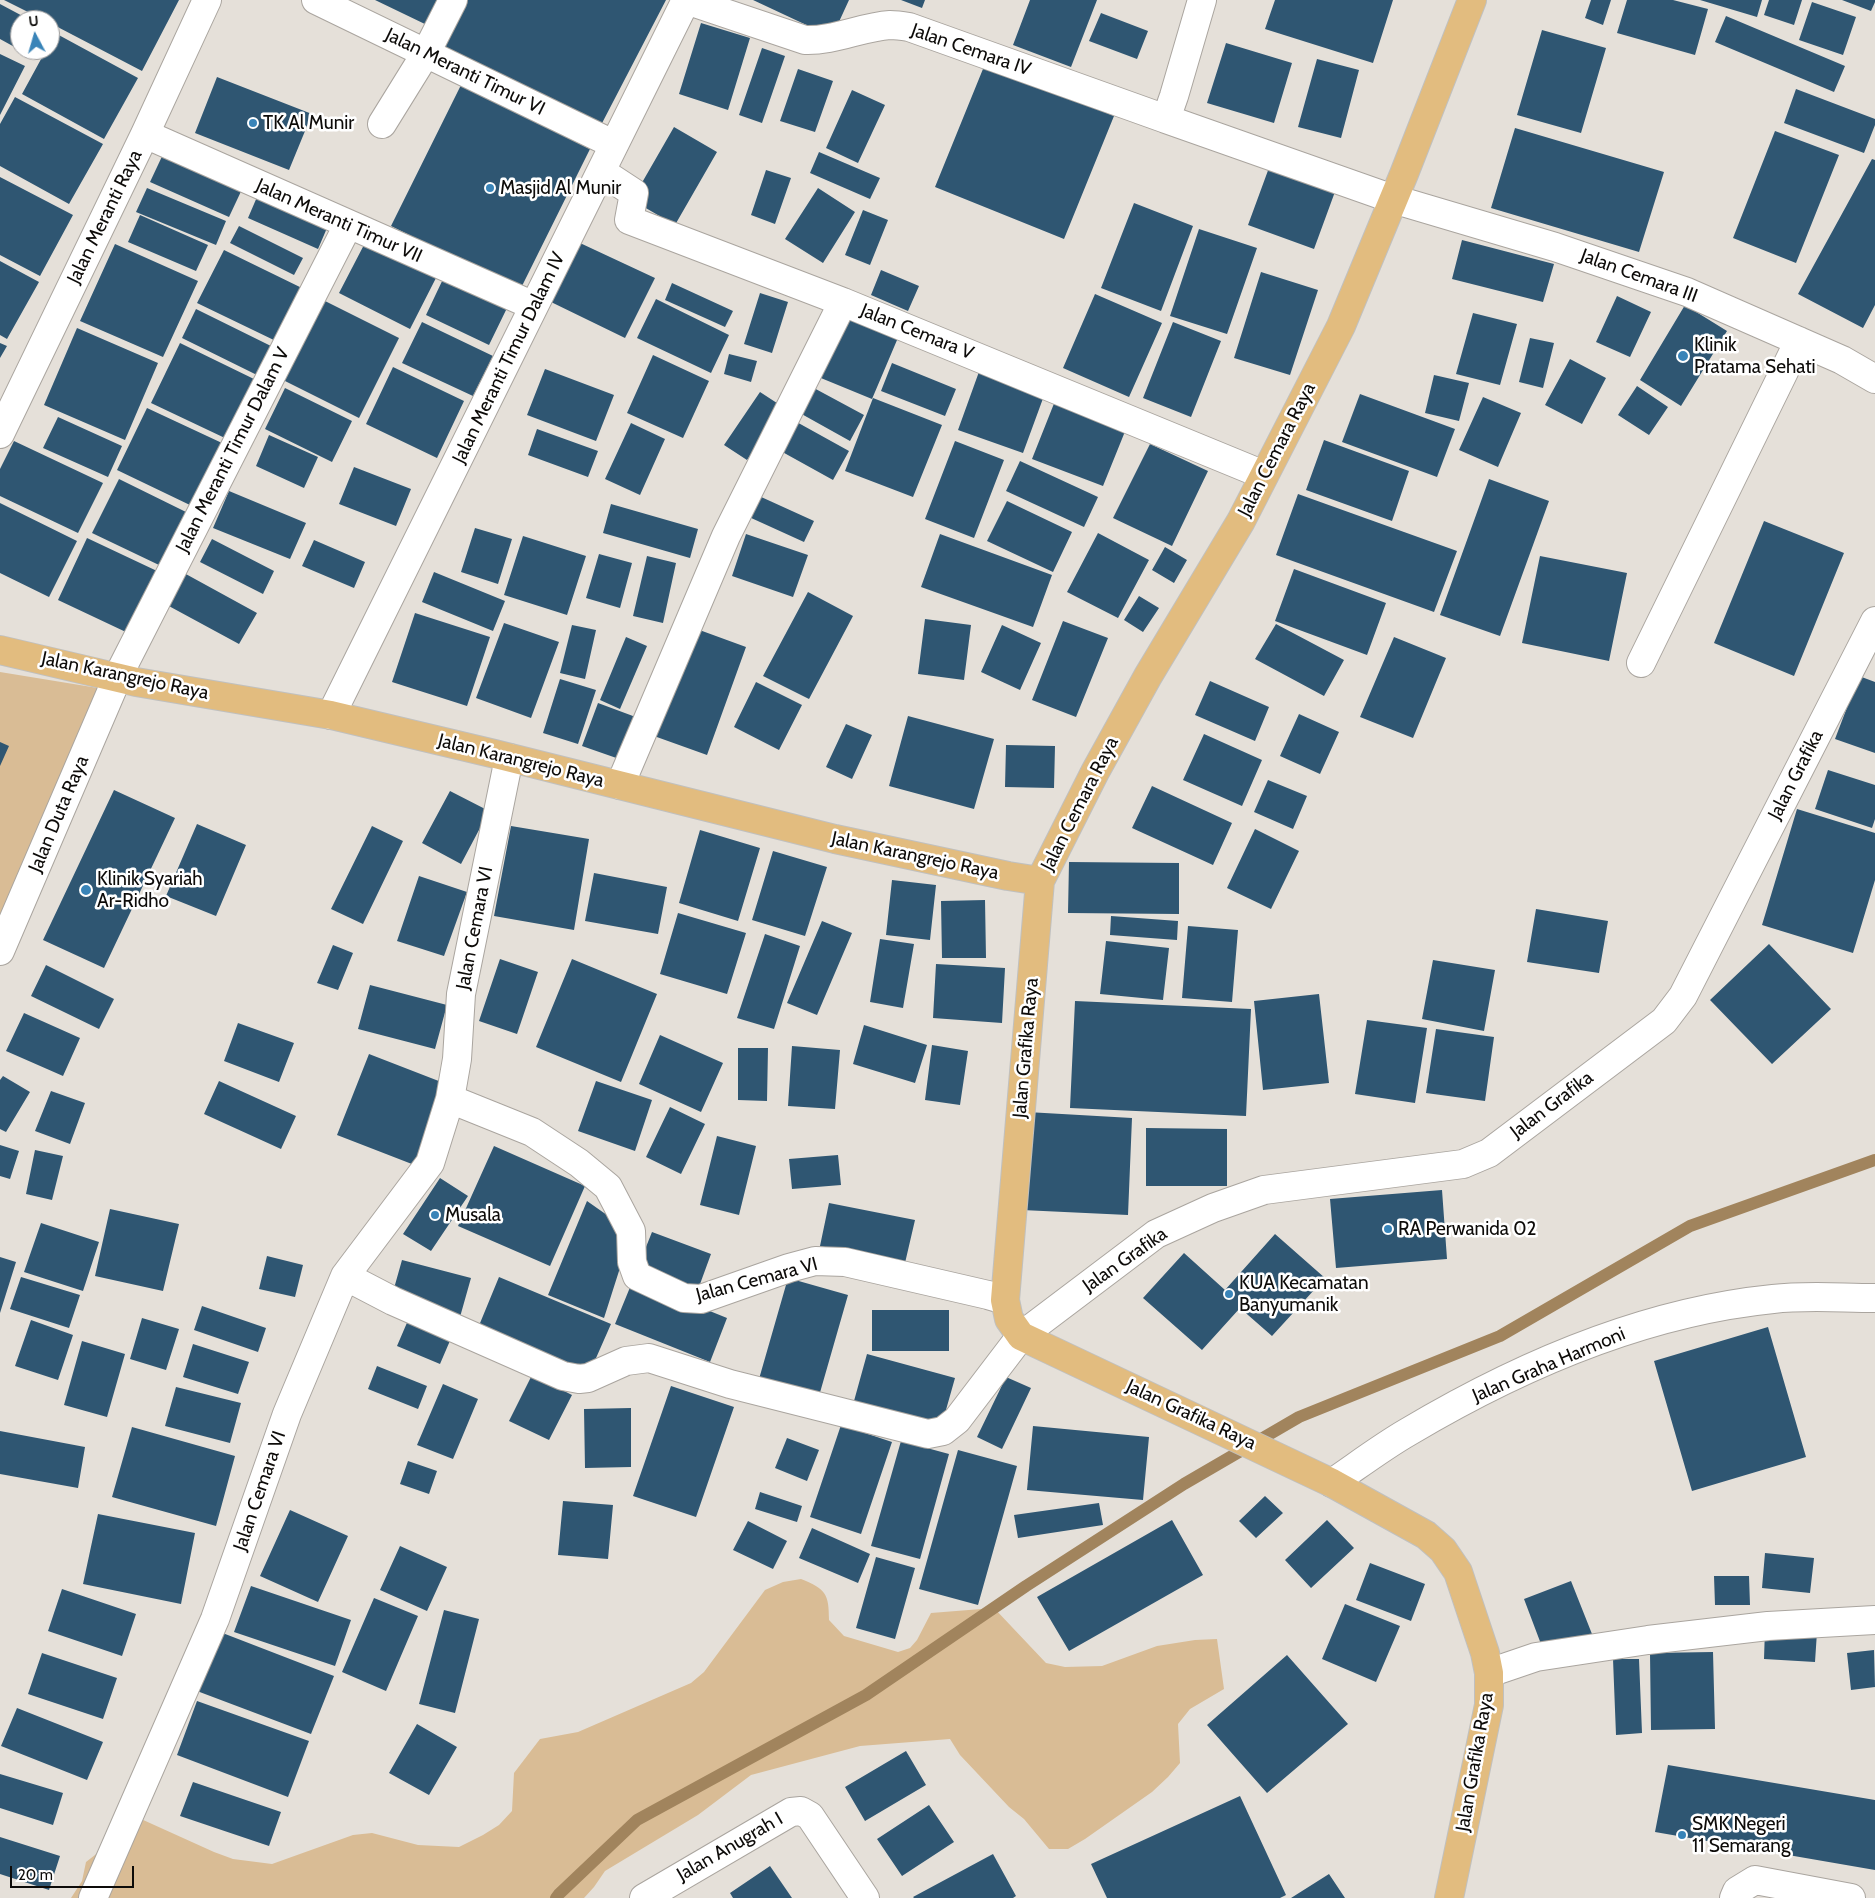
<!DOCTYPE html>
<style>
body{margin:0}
#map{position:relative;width:1875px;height:1898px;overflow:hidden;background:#e5e0d9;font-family:Cabin,sans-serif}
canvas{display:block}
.north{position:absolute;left:10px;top:10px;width:50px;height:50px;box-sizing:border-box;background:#fff;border:1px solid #9e9d9d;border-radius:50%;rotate:354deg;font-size:14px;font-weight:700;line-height:20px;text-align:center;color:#0d0b09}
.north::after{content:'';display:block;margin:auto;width:18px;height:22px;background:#3984b8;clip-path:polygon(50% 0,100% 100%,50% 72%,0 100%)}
.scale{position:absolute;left:10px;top:1866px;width:124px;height:22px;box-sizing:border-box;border:2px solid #0d0b09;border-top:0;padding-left:6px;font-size:15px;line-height:18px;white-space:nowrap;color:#0d0b09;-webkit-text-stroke:4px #fff;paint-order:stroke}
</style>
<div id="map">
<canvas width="1875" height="1898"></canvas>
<div class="north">U</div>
<div class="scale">20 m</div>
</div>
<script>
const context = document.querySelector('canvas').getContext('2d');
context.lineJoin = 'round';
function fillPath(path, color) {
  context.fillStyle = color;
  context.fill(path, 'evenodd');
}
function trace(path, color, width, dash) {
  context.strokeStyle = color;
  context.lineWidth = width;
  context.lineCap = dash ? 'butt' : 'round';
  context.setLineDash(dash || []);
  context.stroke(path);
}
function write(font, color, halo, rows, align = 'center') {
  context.font = font + ' Cabin,sans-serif';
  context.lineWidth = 5;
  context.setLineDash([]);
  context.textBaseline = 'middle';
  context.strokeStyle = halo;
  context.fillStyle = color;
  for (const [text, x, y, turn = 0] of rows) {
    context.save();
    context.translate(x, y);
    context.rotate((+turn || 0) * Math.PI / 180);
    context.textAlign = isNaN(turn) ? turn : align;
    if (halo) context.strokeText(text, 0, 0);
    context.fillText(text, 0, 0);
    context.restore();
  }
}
const green = new Path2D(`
 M0,672L104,689L0,928Z
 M801,1579C826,1589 829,1594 829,1620L844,1636L898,1652L910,1648L917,1640L931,1613L994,1608L1046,1663L1065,1667L1102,1666L1157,1646L1195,1640L1217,1639L1224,1689L1190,1709L1178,1724L1180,1763L1168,1777L1152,1792L1085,1839L1068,1849H1049L1024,1819L1009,1807L960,1755L950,1739L860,1746L751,1775L698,1815L605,1871L594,1887L584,1898H71L82,1881L86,1862L141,1819L214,1852L233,1859L272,1864L353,1835L372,1833L418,1845L459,1847L483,1835L499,1825L512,1811L514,1773L540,1739L578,1732L691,1683L704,1672L765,1590L783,1582Z`);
const stream = new Path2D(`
 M556,1898L559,1894L637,1820L866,1695L1026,1586L1184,1484L1299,1417L1500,1336L1690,1226L1875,1160`);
const building = new Path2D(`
 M4,0H179L142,71L50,23V20H44Z
 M375,0H441L429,26Z
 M463,0H666L600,127L440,46Z
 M753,0H849L832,37Z
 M901,0H925L922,8Z
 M1030,0H1097L1071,67L1013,45Z
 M1275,0H1393L1373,63L1265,29Z
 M1591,0H1611L1603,25L1585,18Z
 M1627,0H1673L1708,9L1695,55L1617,33Z
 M1700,0H1762L1757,17Z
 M1769,0H1802L1794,25L1764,15Z
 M1842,0H1875V2L1871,11Z
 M1812,2L1856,17L1843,55L1799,40Z
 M0,4L30,20H20V50L0,39Z
 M1101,13L1148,31L1137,59L1089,41Z
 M1726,16L1845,66L1834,92L1715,42Z
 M701,23L750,38L728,110L679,94Z
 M1542,30L1606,48L1581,133L1517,115Z
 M55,33L138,78L104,139L22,94L46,50H50V43Z
 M1226,43L1292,63L1274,123L1207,103Z
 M762,48L785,56L762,123L739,115Z
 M20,50H38L34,57Z
 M0,54L25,66L0,115Z
 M1317,59L1359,70L1341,138L1298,127Z
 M985,64L1114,116L1064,239L935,187Z
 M798,69L833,81L815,132L780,121Z
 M217,77L312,114L289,170L195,133Z
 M461,85L590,149L520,290L391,226Z
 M1796,89L1875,119V125L1864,153L1784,123Z
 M852,90L885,105L858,163L826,148Z
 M15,97L103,144L69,204L0,166V124Z
 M674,127L717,152L675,225L632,200Z
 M1515,128L1664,172L1639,252L1491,208Z
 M1775,131L1839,155L1796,263L1733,238Z
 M165,150L244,185L229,217L150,182Z
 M819,152L880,178L870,199L810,173Z
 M1872,159L1875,160V305L1863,328L1798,294Z
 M1270,165L1336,189L1314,249L1248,225Z
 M766,170L791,178L775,224L751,215Z
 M0,177L73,215L40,276L0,255Z
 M147,188L226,221L216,245L136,212Z
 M818,188L855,212L823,263L785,239Z
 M257,197L327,228L318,249L248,218Z
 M1134,203L1193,226L1161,311L1101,288Z
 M863,210L888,220L870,265L845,255Z
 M140,215L208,245L196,271L128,242Z
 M239,226L303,258L294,275L230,243Z
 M1199,229L1257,248L1227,334L1170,316Z
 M1462,240L1554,264L1543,302L1452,279Z
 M366,241L437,276L410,329L339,293Z
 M580,243L655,278L625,338L551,302Z
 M115,244L198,281L163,357L80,321Z
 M224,250L306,290L280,343L197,303Z
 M0,261L39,282L7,339L0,335Z
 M881,270L919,286L908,311L871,295Z
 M1261,272L1318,290L1290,375L1234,358Z
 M444,277L507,308L489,345L426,315Z
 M672,283L733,311L725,327L665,300Z
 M760,293L788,302L772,353L744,344Z
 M1095,294L1162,323L1129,397L1063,368Z
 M1617,296L1651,312L1630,357L1596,342Z
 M656,299L729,335L711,373L637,338Z
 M323,300L399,338L359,418L283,380Z
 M1685,305L1727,331L1681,406L1640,380Z
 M196,309L275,348L261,377L182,338Z
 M844,310L900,333L872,399L816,376Z
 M1473,313L1517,324L1500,385L1456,374Z
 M422,322L493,356L473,396L402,363Z
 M1173,322L1221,341L1191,417L1143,398Z
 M77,328L158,363L125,440L44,405Z
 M1530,338L1554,343L1543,388L1519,382Z
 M0,343L7,346L0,358Z
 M180,343L256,380L227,439L151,403Z
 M729,354L757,361L751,382L724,374Z
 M653,355L709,381L683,438L627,413Z
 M1570,359L1606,378L1582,424L1545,405Z
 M892,363L956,389L945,416L881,391Z
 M393,367L464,401L437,458L366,424Z
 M545,369L614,395L596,441L527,415Z
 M980,369L1045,393L1023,453L958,430Z
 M1434,375L1469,383L1459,421L1425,413Z
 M1637,386L1668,407L1649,435L1618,415Z
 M812,387L864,415L850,441L798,412Z
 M285,388L352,421L332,462L265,429Z
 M760,392L783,407L747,460L724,445Z
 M1360,394L1455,429L1437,477L1342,442Z
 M1483,397L1521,413L1498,467L1459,450Z
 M873,398L942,425L913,497L845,471Z
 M1055,401L1126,429L1103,486L1032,459Z
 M147,408L222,443L192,506L117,470Z
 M58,417L122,446L108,477L43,448Z
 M793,420L849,451L833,480L777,449Z
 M631,423L665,439L640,495L605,479Z
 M537,429L598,451L588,477L528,455Z
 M269,435L318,457L304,488L256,466Z
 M1324,440L1409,471L1392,521L1306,490Z
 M14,441L103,483L78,533L0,496V469Z
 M955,441L1004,460L974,538L925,519Z
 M1150,444L1208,471L1172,546L1113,518Z
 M1020,461L1098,497L1084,527L1006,491Z
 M354,467L411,489L396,526L339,504Z
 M119,479L186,512L159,565L92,533Z
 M1489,479L1549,501L1500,636L1440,615Z
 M229,491L306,523L290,559L213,528Z
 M1298,494L1457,551L1434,612L1276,555Z
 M759,496L814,521L804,542L749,517Z
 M1007,501L1072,532L1053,572L987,541Z
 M0,503L77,541L49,597L0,573Z
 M611,504L698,529L690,558L603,533Z
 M1764,521L1844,553L1794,676L1714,643Z
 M475,528L512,539L498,584L461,572Z
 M1098,533L1149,560L1118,618L1067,592Z
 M746,534L808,555L793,597L732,576Z
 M940,534L1052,575L1033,627L921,587Z
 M523,536L586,556L567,615L504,595Z
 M87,538L157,571L128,633L58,600Z
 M212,539L274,571L263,594L200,562Z
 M314,540L365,562L354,588L302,566Z
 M1165,547L1187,560L1174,583L1152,570Z
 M599,554L632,563L620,608L586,598Z
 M647,556L676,563L663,623L633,616Z
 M1540,556L1627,573L1609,661L1522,643Z
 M1294,569L1386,603L1367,655L1275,621Z
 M434,572L505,601L493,631L422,602Z
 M184,573L257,613L239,644L167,605Z
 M808,592L853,616L809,699L763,676Z
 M1139,596L1159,608L1143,632L1124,620Z
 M415,613L490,637L467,706L392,682Z
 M925,619L971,625L964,680L918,674Z
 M1063,621L1108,638L1076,717L1032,700Z
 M504,623L559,642L531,718L476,698Z
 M1276,624L1344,660L1324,696L1255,659Z
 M572,625L596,630L585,679L560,673Z
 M1002,625L1041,643L1020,690L981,672Z
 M694,628L746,647L707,755L654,736Z
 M626,637L647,646L620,709L600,700Z
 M1394,637L1446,658L1413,738L1360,717Z
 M1859,676L1875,682V753L1835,739Z
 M560,679L596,690L578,744L543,733Z
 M1210,681L1269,707L1255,741L1195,715Z
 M756,682L802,705L779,750L734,727Z
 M598,703L641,719L625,761L582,746Z
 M1299,714L1339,732L1320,774L1280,756Z
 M908,716L994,739L974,809L889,786Z
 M846,724L872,735L852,779L826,767Z
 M1204,734L1262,760L1242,806L1183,780Z
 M0,742L9,746L0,766Z
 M1006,745L1055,746L1054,788L1005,787Z
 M1828,770L1875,785V819L1872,828L1815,809Z
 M1268,780L1307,796L1293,829L1254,812Z
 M1152,786L1232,823L1213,865L1132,828Z
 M114,790L175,818L104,968L43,940Z
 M450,791L489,811L461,864L422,843Z
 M1797,809L1875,833V880L1853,953L1762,925Z
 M197,824L246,845L216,916L166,896Z
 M372,826L403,841L363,924L331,909Z
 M511,826L589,839L574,930L494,916Z
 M1255,829L1299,851L1271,909L1227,888Z
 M700,830L760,848L738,921L679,903Z
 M773,851L827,867L805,936L752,920Z
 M1069,862L1179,863V914L1068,913Z
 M594,873L667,887L658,934L585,921Z
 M419,876L467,892L444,956L397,941Z
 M892,880L936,885L930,940L886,935Z
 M985,900L986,958H942L941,901Z
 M1536,909L1608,921L1599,973L1527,962Z
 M678,913L746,933L727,994L660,974Z
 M1111,916L1178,921L1177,940L1110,935Z
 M822,921L852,933L817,1015L787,1003Z
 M1188,926L1238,930L1232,1002L1182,998Z
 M765,934L800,946L774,1029L737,1018Z
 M880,939L914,944L903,1008L870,1002Z
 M1106,941L1169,948L1163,1000L1100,994Z
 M1769,944L1831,1009L1772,1064L1710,1000Z
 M333,945L353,953L338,990L317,983Z
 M500,959L538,972L517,1034L479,1021Z
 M572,959L657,994L621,1082L536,1047Z
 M1433,960L1495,970L1484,1031L1422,1019Z
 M936,964L1005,968L1002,1023L933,1018Z
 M46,965L114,999L99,1029L31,996Z
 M370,985L447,1005L435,1049L358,1029Z
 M1319,994L1329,1083L1263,1090L1254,1001Z
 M1075,1001L1251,1009L1246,1116L1070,1108Z
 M24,1013L80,1038L63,1076L6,1051Z
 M1367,1020L1427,1028L1415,1103L1355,1094Z
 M238,1023L294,1043L279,1082L224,1061Z
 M864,1025L927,1045L915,1083L853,1064Z
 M1436,1029L1494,1037L1485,1101L1426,1093Z
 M660,1035L723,1063L701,1112L639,1084Z
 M932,1045L968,1051L960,1105L925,1100Z
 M792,1046L840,1050L835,1109L788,1106Z
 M738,1048H768L767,1101L738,1100Z
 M369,1054L449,1085L417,1166L337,1135Z
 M3,1076L30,1092L6,1132L0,1129V1080Z
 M219,1081L296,1116L281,1149L204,1114Z
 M596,1081L652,1100L635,1151L578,1131Z
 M51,1091L85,1103L70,1144L35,1131Z
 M670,1107L705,1124L681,1174L646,1157Z
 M1027,1112L1132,1118L1128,1215L1022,1210Z
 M1146,1128L1227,1129V1186H1146Z
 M717,1136L756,1146L739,1215L700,1205Z
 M0,1145L19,1151L10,1179L0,1176Z
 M494,1146L585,1186L550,1266L458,1226Z
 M35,1150L63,1156L52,1200L26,1194Z
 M838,1155L841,1185L792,1189L789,1159Z
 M440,1178L468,1196L431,1251L403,1234Z
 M1442,1190L1447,1259L1336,1268L1330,1199Z
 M587,1201L614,1220L626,1249L604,1318L548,1295Z
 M829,1203L915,1220L905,1263L820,1246Z
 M110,1209L179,1224L163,1291L95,1276Z
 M41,1223L99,1242L83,1291L24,1272Z
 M652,1232L711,1254L696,1295L636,1272Z
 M1275,1234L1325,1278L1272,1336L1240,1308L1202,1350L1143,1298L1184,1253L1225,1290Z
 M267,1256L303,1265L295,1297L259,1289Z
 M0,1257L16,1262L0,1313Z
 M402,1260L471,1278L460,1317L391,1299Z
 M21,1277L80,1295L69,1328L10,1309Z
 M499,1277L611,1324L589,1374L478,1328Z
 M788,1278L848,1295L819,1396L759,1379Z
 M633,1280L727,1318L710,1362L615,1324Z
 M202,1306L266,1328L258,1352L194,1330Z
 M872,1310H949V1351H872Z
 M142,1318L179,1329L166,1370L130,1359Z
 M409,1318L452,1336L440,1364L397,1346Z
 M31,1320L73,1335L58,1380L15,1366Z
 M1768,1327L1806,1457L1692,1491L1654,1361Z
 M82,1341L125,1354L107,1417L64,1405Z
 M193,1344L249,1362L238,1394L183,1377Z
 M867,1354L955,1378L942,1424L854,1401Z
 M377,1366L427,1386L418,1409L368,1389Z
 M532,1375L572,1395L549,1440L509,1421Z
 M1006,1377L1031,1388L1002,1449L977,1437Z
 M443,1384L478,1399L453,1459L417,1445Z
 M671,1386L734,1407L696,1517L633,1496Z
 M176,1387L241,1403L230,1443L165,1426Z
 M631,1408V1467L585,1468L584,1409Z
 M841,1425L892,1442L861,1534L810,1517Z
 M1033,1426L1149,1437L1143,1500L1027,1490Z
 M132,1427L235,1456L216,1526L112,1497Z
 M0,1431L85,1447L78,1488L0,1474Z
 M787,1438L819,1450L807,1481L775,1468Z
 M901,1441L949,1454L920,1559L871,1546Z
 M958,1450L1017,1466L978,1605L919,1589Z
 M408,1461L437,1471L429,1494L400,1484Z
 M760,1492L802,1506L797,1522L755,1509Z
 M1265,1496L1283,1513L1256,1538L1239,1521Z
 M563,1501L613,1505L608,1559L558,1555Z
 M1099,1503L1103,1525L1018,1538L1014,1515Z
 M290,1510L348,1536L318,1602L260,1576Z
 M98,1514L195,1533L181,1604L83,1584Z
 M1172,1520L1203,1575L1069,1651L1037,1597Z
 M1327,1520L1354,1548L1311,1588L1285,1560Z
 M748,1521L787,1541L773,1569L733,1550Z
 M812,1528L870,1554L858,1583L799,1558Z
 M400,1546L447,1567L427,1611L380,1590Z
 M1765,1553L1814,1558L1810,1593L1762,1588Z
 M876,1557L915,1568L895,1639L856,1628Z
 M1370,1563L1425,1584L1411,1621L1356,1600Z
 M1714,1576H1749L1750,1605H1715Z
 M1571,1581L1592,1634L1544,1652L1524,1599Z
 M251,1586L351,1620L335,1666L234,1632Z
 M62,1589L136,1614L122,1656L48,1631Z
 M374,1598L418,1616L386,1691L342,1672Z
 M1345,1604L1400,1626L1376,1682L1322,1659Z
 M444,1610L479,1619L455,1713L419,1704Z
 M1765,1629L1817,1632L1815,1662L1764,1659Z
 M220,1632L334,1676L311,1734L197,1691Z
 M1874,1650L1875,1687L1851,1690L1847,1653Z
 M1713,1652L1715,1729L1651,1730L1650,1653Z
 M42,1653L117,1678L103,1719L28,1694Z
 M1287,1655L1348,1724L1267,1793L1207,1725Z
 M1613,1659H1639L1642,1733L1616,1735Z
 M197,1701L309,1741L288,1797L177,1755Z
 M17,1708L103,1742L87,1780L1,1746Z
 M417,1724L457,1747L429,1795L389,1773Z
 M906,1751L926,1785L865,1821L845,1787Z
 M1668,1765L1875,1800V1870L1655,1832Z
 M0,1774L63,1793L53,1825L0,1808Z
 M193,1782L281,1812L269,1846L180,1816Z
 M1240,1796L1286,1895L1280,1898H1107L1091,1864Z
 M929,1805L954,1842L902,1876L877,1839Z
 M0,1837L60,1856L49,1890L0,1874Z
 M993,1854L1016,1896L1013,1898H914L913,1897Z
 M770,1866L792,1898H733L730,1893Z
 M1329,1874L1345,1898H1291Z`);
const minor = new Path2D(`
 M316,0L613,144
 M686,0L805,40C834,41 861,27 890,25C896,25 903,26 909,27L1166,119
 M1202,0L1174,96L1166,119L1393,199L1555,247L1687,292L1842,360L1875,379
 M382,124L426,53L453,0
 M145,134L534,306
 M602,172L634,193L629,220L843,302L1264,475
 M0,434L145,134L207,0
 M1641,663L1799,341
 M331,715L686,0
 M620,785L726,536L843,302
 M0,951L118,676L348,225
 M450,1099L532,1132L579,1163L608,1187L631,1231L632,1262L637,1276L684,1298L701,1299L789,1268L815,1261L845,1262L988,1295L1005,1300
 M345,1276L393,1301L563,1376L579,1379L588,1378L626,1361L649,1358L730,1384L928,1434L943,1431L957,1420L1021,1336L1156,1234L1213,1208L1264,1190L1463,1164L1489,1153L1664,1021L1683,996L1875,621
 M1332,1483C1357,1466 1382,1447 1408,1432C1519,1366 1643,1312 1773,1299C1806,1295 1841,1298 1875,1298
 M1489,1673L1536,1657L1648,1640L1768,1626L1875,1620
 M93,1898L215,1619L287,1414L345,1276L430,1163L450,1099L457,1059L461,994L509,758
 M644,1898L791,1812L801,1811L810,1816L865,1898
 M1734,1898L1737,1891L1755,1880L1851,1898`);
const major = new Path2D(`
 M0,650L136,682L331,715L495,754L835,839L1008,876L1040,881
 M1449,1898L1489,1705V1673L1485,1653L1458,1572L1443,1550L1426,1535L1332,1483L1021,1336L1009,1319L1005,1300L1040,881L1095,772L1148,676L1241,521L1341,326L1404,174L1472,0`);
const markers = [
 [253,123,5,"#3984b8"],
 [490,188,5,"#3984b8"],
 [1683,356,6,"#3984b8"],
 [86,890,6,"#3984b8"],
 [435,1215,5,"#3984b8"],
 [1388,1229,5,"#3984b8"],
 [1229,1294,5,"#3984b8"],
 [1682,1835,5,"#3984b8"]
];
const streetNames = [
 ["Jalan Cemara IV",971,50,19],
 ["Jalan Meranti Timur VI",465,72,26],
 ["Jalan Meranti Raya",105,217,-64],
 ["Jalan Meranti Timur VII",339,221,24],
 ["Jalan Cemara III",1639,276,20],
 ["Jalan Cemara V",917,332,22],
 ["Jalan Meranti Timur Dalam IV",509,358,-64],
 ["Jalan Meranti Timur Dalam V",233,450,-63],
 ["Jalan Cemara Raya",1277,450,-63],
 ["Jalan Karangrejo Raya",125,676,12],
 ["Jalan Karangrejo Raya",521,761,14],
 ["Jalan Grafika",1796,775,-63],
 ["Jalan Cemara Raya",1080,804,-63],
 ["Jalan Duta Raya",59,814,-67],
 ["Jalan Karangrejo Raya",915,856,12],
 ["Jalan Cemara VI",475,928,-79],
 ["Jalan Grafika Raya",1026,1048,-85],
 ["Jalan Grafika",1552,1105,-37],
 ["Jalan Grafika",1125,1260,-35],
 ["Jalan Cemara VI",757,1280,-15],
 ["Jalan Graha Harmoni",1549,1365,-23],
 ["Jalan Grafika Raya",1191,1415,25],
 ["Jalan Cemara VI",260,1491,-71],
 ["Jalan Grafika Raya",1475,1762,-80],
 ["Jalan Anugrah I",730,1847,-30]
];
const poiNames = [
 ["TK Al Munir",263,123],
 ["Masjid Al Munir",500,188],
 ["Klinik",1694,345],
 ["Pratama Sehati",1694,367],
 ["Klinik Syariah",97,879],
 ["Ar-Ridho",97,901],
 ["Musala",445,1215],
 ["RA Perwanida 02",1398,1229],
 ["KUA Kecamatan",1239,1283],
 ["Banyumanik",1239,1305],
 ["SMK Negeri",1692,1824],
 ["11 Semarang",1692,1846]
];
fillPath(green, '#d9bc95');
trace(stream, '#a1845d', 12);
fillPath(building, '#2f5672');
trace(minor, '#aaa59f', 30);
trace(major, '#c0c0bf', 30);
trace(minor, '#fff', 28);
trace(major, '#e2bc7f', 28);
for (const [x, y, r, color] of markers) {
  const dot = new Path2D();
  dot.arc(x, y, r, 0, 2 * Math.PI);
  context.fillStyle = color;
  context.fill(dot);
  trace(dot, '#fff', 2);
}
write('19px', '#0d0b09', '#fff', streetNames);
write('19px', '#0d0b09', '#fff', poiNames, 'left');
</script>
